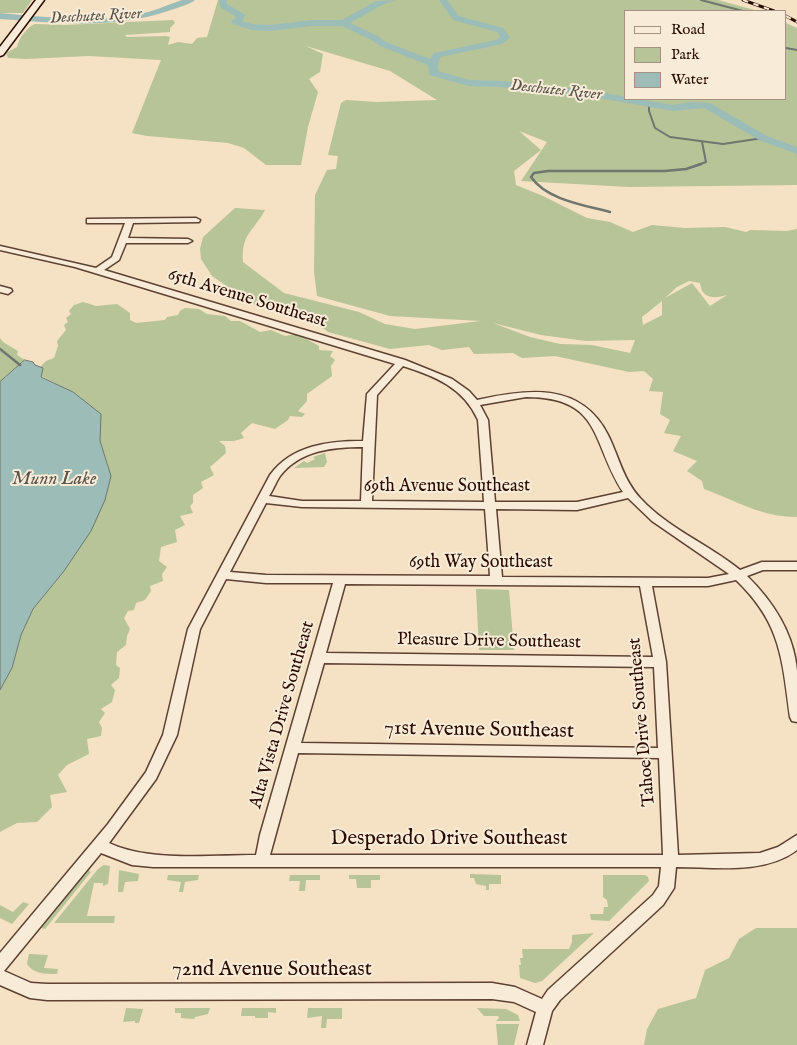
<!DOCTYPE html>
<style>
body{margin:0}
#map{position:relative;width:797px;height:1045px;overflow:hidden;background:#f5e1c3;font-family:"IM FELL English",serif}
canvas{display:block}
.legend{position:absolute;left:624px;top:10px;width:162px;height:90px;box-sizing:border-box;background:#f8ecd8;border:1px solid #a69282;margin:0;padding:6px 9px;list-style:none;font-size:15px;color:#2a0c02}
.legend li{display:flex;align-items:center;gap:10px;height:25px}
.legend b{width:25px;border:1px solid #a69282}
</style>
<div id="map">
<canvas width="797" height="1045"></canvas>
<ul class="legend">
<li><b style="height:6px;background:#f8ecd8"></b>Road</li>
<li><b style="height:14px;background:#b6c498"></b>Park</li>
<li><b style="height:14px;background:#9cbdb7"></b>Water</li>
</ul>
</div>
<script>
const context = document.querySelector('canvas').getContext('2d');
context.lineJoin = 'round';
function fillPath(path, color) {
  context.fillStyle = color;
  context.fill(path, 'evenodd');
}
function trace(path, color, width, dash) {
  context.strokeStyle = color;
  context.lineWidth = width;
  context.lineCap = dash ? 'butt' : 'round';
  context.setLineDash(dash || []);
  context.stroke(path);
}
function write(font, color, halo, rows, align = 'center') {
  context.font = font + ' "IM FELL English",serif';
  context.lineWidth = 4;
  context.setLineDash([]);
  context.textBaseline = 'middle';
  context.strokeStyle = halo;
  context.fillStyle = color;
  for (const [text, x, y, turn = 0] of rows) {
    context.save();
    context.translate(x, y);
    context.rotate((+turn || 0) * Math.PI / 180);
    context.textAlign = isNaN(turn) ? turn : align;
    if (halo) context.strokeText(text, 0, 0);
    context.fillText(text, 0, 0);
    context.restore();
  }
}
const green = new Path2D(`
 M0,0H32L23,13H0Z
 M218,0H718L758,11H626V99H786V23L797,28V185L629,187L521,181L547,142L519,131L541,150L514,171L516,185L543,196L587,218L610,222L633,232L652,225L685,228L725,227L746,232L751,230L787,231L797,229V517C761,517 737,501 704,489L702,481L687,471L697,461L673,451L681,436L664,433L670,420L660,414L663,392L649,391L653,379L644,371L629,372L555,356L522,358L513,353L474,354L469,347L442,350L429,345L390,349L328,332L317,323L256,306L212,276L201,259L200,249L203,237L235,208L265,210C253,232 241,234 243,262L284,293L359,312L385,324L415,329L481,321L390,316L317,296L314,272L315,195L327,170L336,169L338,156L328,155L341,103L346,100L377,102L437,100L390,71L306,46L323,54L320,72L309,79L318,92L308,127L301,165H266L244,148L228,143L147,136L132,133L161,60L89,56L26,59L8,58L6,53L17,47C19,38 27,27 35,24L65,25L173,20L175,23L170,28V32L125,35L127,37L166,36L170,37L168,45L178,42L192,44L197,38L207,37ZM689,281L700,283L702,291C709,300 718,297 727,295L710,306L692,283L665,298L677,287ZM662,301V315L643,325L642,317ZM493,323L541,335L586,341L635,340L630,353L592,345L560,344L530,337Z
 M83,302L96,306L117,304L130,313V320L136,323L165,320L167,317L178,315L180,311L185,308L199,309L207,314L225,316L231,321H240L260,332L271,330L285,336L298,334L319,346V350L333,351L330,356L335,360L331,366L332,376L307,394V401L298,411L305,414L302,417L290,416L288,420L275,429L252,423L241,433L244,438L234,441H219L225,446L226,453L210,467L214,475L201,482L203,488L193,495V503L190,506L193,513L180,516L185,525L175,530L177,542L161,547L159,561L167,567L162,574L163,581L150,586L151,591L145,600L136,603L134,610L128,611L124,618L130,629L127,636L126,645L117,652L116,665L120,668L119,678L111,685L115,690L112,702L101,709L105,713L99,722L102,728L101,736L87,739L89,754L67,765L58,775L67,792L50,795L52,807L37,822L17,823L0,832V690L12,668L21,635L33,609L64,571L91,530L108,466L100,441V414L73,392L41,376L43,368L40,367L46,361L54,358L58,346L57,341L66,330L64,325L68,322L66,318L71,314L69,311L74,305Z
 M0,338L3,342L18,351L17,355L25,360L0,382Z
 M325,453L327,462L324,467L294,468L304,461L307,463L315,459L313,457Z
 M476,589L509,590L514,650H479Z
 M104,865L110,866L108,884L103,886V883H94L87,916H115L114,923H54L98,869Z
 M86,868L91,872L45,929L41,928L85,874Z
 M119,870L139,874L138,881L125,882L123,892H118Z
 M470,874L501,875V884H489V890H486V886L476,884L474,878H470Z
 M168,875H199L198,880L185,882L183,892H179L181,882L167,880Z
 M290,875H320V880H306L305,891H299L300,881H289Z
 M349,875H380V880H371V888H357L356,879H349Z
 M603,875H645L648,877L649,881L609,921L591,920L590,914H603L604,907H608L607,900L603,897Z
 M23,902L29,904L12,924L0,918V905L13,912Z
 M756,928H797V1045H644L647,1029L658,1009L696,998L705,970L729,958L739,939Z
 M594,933L542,981L535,983L520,978L519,965H521L520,958H523L522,949H569L572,942V935Z
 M29,954L48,955L44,968L58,969L57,974C45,974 33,974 27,964Z
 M126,1008L143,1009L139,1023H135V1021L123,1022Z
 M175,1008H210L208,1014L195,1017L194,1019L181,1018V1013H175Z
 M242,1008H276V1013L268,1012V1018H255V1016H241Z
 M308,1008H342V1019H327L326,1028H321L322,1016L307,1018Z
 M477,1008L506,1009L518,1015L520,1021H496L499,1018L498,1016H484Z
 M496,1024H519L514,1045H498Z`);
const water = new Path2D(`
 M25,360L33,362L35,365L43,368L41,377L73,392L101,414L100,441L111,476L105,500L91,531L64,571L33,609L21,635L12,668L0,690V382Z`);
const streamFar1 = new Path2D(`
 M701,0L743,11
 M786,48L797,50
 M649,104V111L655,128L670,137L723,144L763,138
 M698,165L706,162L702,142`);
const stream = new Path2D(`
 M610,212C584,205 547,200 531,177L534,173L548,171H665L686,169L701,164
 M0,349L20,365`);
const river = new Path2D(`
 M182,0H195C189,5 179,7 171,10C115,30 58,23 0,19V13C46,17 93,23 138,14C153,12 167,5 182,0Z
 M219,0H227V4L244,14L245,16L242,21L252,24L270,25L312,20H342L376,1L395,0L382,5L350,23L378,36L386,42L430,59L434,53L496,40L500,37L497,32L453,20L439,0H447L459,16L503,28L510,38L502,44L441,57L438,63V71L469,80L502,81L587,90L626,97V99H638L673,105L691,102L710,103L767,136L797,147V154L759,140L704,108L673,111L587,96L502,87L469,86L429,75L428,65L380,46L371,40L342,26H312L270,31L251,30L233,24L231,22L236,17L220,7Z`);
const street = new Path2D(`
 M196,218L200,220L199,222L133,223L128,238L188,239L192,241L188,243H126L119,260L104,270L405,360L452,379L469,391L477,400C526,389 581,381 608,435C619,457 623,480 641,499C669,529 708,544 740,570L762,562H797V570H763L747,576C773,601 794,634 797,671C797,688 797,705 797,722L792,721L790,717C782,658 781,623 736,580L708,586H652L666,662L678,855L760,853L778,847L797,835V850C764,875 715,867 676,867L674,888L663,905L560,1000L552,1011L543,1045H527L536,1012L514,1002L492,999L47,1000L30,998L0,985V953L108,824L146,772L163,735L188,629L270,475C292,445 329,441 363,441L367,394L395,364L75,267L0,250V246L96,268L112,257L125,223H87V219ZM403,366C435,376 464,388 478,420L484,502L372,501L377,395ZM526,397C603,397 591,443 623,492L577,502H495L488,420L480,405ZM363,447L361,501H302L269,496C273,490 276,482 280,476C300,450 333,447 363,447ZM628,498L652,521L729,574L708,578L502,577L496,509L577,510ZM266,503L302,507L485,509L490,576L266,575L230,572ZM226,579L266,583H333L260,835L256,855C211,855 149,862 109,843L156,779L177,735L200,629ZM345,584L640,586L653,657L326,653ZM324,663L654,667L658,748L301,743ZM298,753L659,758L663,855H270ZM101,853L132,865L153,867H661L659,886L653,895L548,990L542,999L515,987L492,983L47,984L31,983L4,971Z
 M0,286L11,289L12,291L8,294L0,292Z`);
const secondary = new Path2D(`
 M36,0H44L3,55L0,56V47Z`);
const rail = new Path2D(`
 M743,0L774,11
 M786,16L797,22`);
const farWaternames = [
 ["Deschutes River",96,17,-3],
 ["Deschutes River",556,91,6]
];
const streetNames = [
 ["65th Avenue Southeast",247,299,17],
 ["69th Avenue Southeast",447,487],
 ["69th Way Southeast",481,563],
 ["Pleasure Drive Southeast",489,642,1],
 ["Alta Vista Drive Southeast",283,715,-74],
 ["Tahoe Drive Southeast",643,722,-95]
];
const waterNames = [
 ["Munn Lake",54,480]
];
const nearStreetnames = [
 ["71st Avenue Southeast",479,731,1],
 ["Desperado Drive Southeast",449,840],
 ["72nd Avenue Southeast",272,971]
];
fillPath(green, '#b6c498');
fillPath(water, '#9cbdb7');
trace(water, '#6e766f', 1);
trace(streamFar1, '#6e766f', 2);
trace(stream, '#6e766f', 2.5);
fillPath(river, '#9cbdb7');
trace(street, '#5d4132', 3);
trace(secondary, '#2a0c02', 3);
fillPath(street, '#f8ecd8');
fillPath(secondary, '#f8ecd8');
trace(rail, '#2a0c02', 3);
trace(rail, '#f8ecd8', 2, [5.5]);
write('italic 16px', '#58534a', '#f8ecd8', farWaternames);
write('18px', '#2a0c02', '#f8ecd8', streetNames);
write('italic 19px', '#58534a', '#f8ecd8', waterNames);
write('21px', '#2a0c02', '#f8ecd8', nearStreetnames);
</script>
